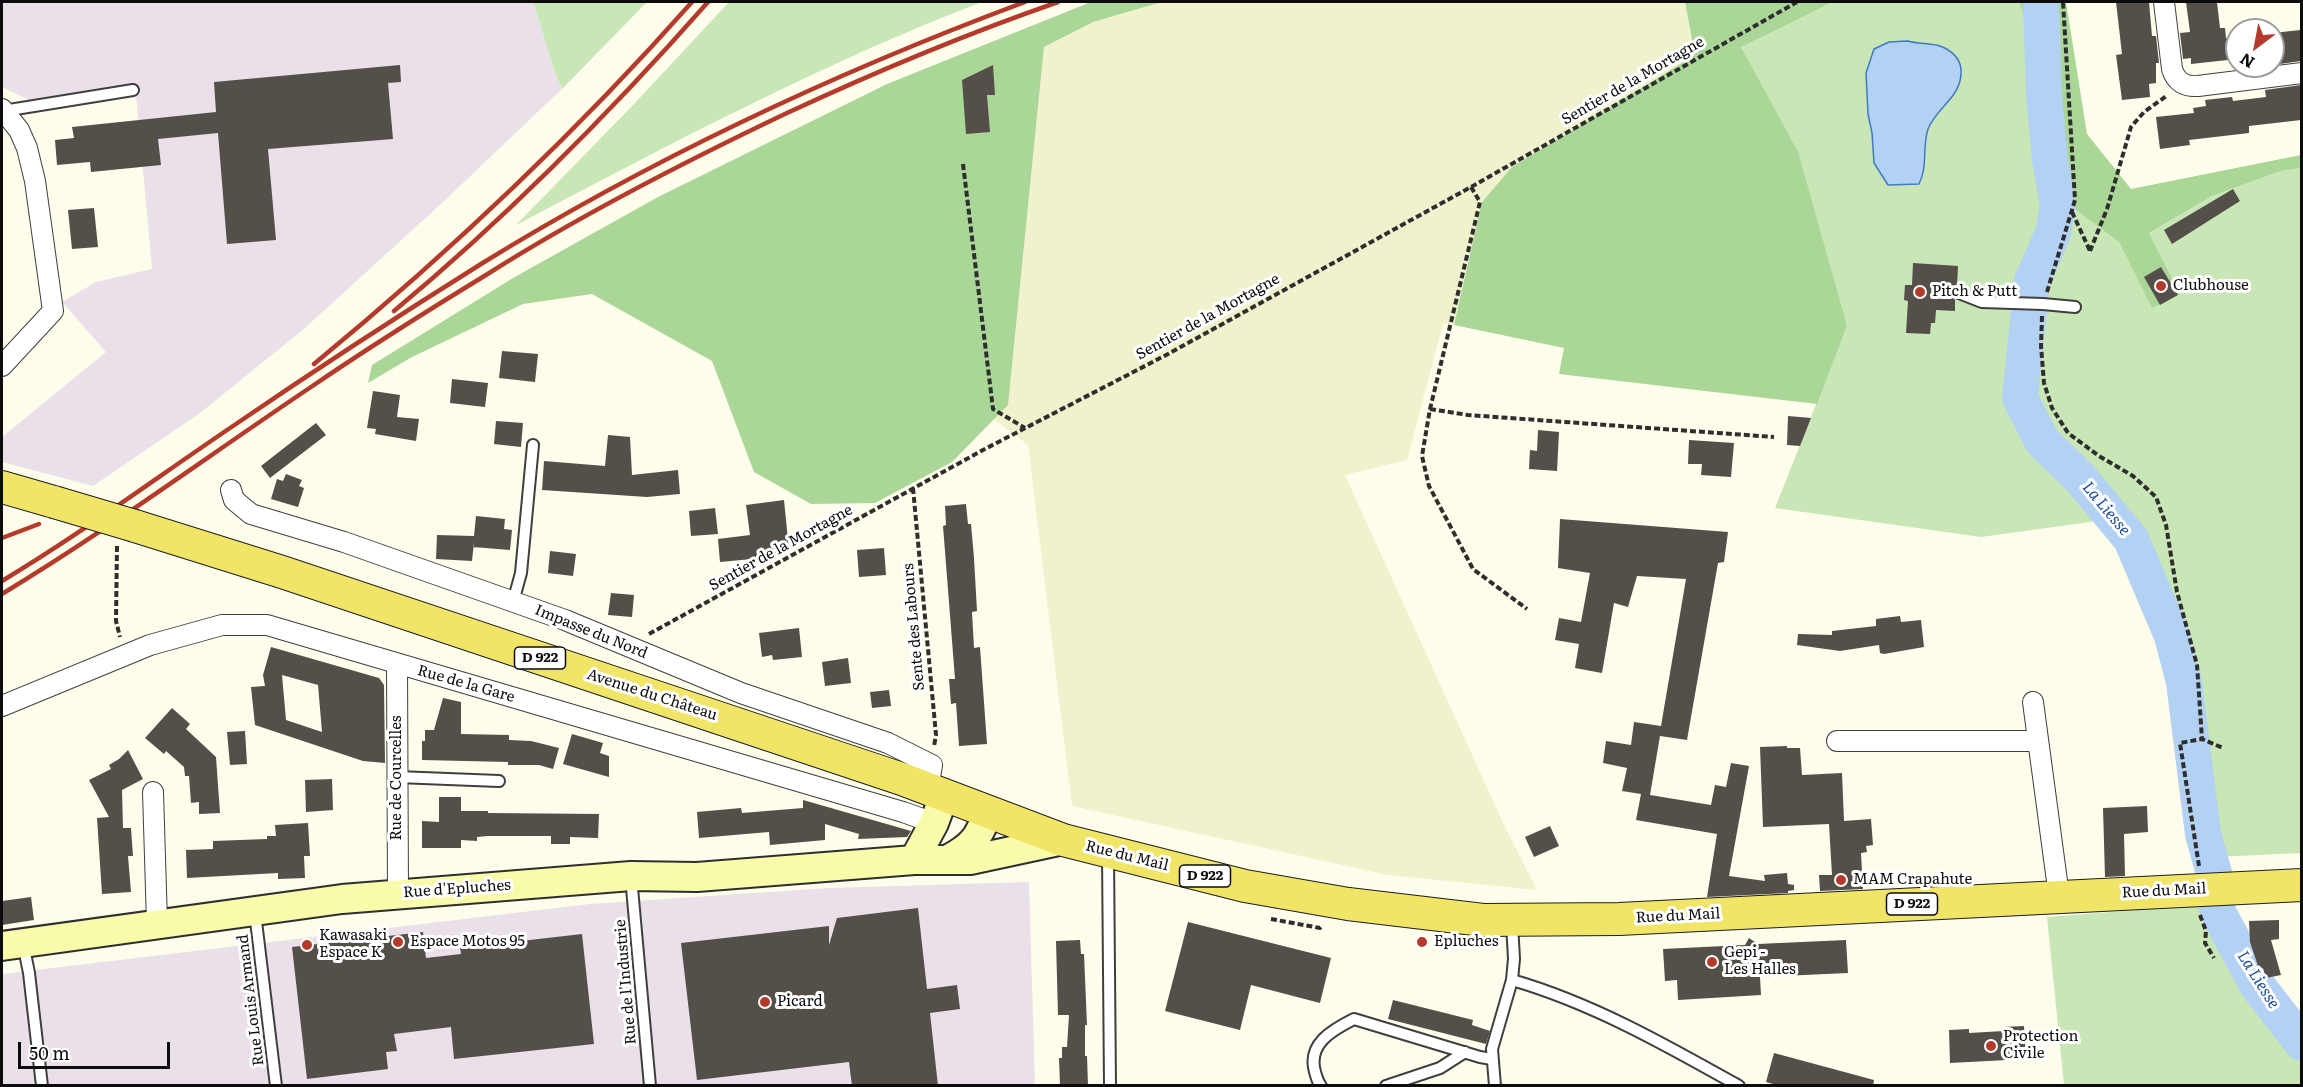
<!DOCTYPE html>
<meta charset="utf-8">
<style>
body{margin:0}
#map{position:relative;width:2303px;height:1087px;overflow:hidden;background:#fefdec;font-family:Literata,serif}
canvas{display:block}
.frame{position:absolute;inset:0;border:3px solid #0c0c0c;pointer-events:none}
.north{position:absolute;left:2225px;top:18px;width:60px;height:60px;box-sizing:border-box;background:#fff;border:2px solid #9e9e9e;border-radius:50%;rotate:212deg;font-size:16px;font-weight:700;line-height:24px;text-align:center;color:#0c0c0c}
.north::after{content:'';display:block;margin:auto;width:21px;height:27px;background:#b43a2c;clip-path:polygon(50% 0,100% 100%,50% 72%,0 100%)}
.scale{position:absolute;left:18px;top:1042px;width:152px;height:27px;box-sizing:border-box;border:3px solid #0c0c0c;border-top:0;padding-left:8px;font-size:18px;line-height:21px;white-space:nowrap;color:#0c0c0c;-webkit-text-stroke:4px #fff;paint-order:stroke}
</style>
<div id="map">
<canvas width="2303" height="1087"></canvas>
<div class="frame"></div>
<div class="north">N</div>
<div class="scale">50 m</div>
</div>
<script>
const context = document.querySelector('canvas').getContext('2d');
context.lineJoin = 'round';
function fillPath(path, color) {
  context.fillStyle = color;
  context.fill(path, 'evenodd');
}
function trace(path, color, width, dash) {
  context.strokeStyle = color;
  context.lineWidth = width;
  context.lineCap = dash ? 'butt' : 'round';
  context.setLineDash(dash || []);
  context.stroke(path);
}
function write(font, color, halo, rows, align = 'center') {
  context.font = font + ' Literata,serif';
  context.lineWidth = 6;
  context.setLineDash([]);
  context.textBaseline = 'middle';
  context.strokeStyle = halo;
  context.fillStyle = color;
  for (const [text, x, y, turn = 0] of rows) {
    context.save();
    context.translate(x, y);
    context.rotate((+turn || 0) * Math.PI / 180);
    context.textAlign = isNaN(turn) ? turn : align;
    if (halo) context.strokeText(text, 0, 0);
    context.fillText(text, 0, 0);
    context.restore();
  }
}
const industrial = new Path2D(`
 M2,2H533L557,79L563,88L442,203L305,328L200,413L93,486L2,462V437L106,352L62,302L96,282L152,269L136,94L38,104L2,87Z
 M1029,882L1035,1085H2V974L590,904L829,888Z`);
const farmland = new Path2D(`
 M1162,2H1685L1695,55L1512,167L1482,202L1454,325L1443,324L1407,460L1345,475L1505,827L1537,890L1388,875L1072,806L1028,445L994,419L1008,404L1044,47L1093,22Z`);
const green = new Path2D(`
 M533,2H647L563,88L557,79Z
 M729,2H982C822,63 669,145 516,225L635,103Z
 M1833,2H2019L2032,40L2037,121L2046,188L2119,242L2152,307L2180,294L2149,233L2212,196L2281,171L2301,168V853L2193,858L2162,637L2126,517L1981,537L1775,508L1847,326L1741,46Z
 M2225,903L2237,935L2258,978L2301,1036V1085H2064L2047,917Z`);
const forest = new Path2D(`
 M1091,2H1162L1093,22L1044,47L1008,405L952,462L875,503L811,504L754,472L712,361L592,294L523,304L412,357L368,383L372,365L513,278L658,197L887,84Z
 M1685,2H1833L1741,47L1798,152L1847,326L1817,404L1559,374L1564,348L1454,325L1482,202L1512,167L1695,55Z
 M2019,2H2066L2087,134L2131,189L2301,155V168L2281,171L2212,196L2149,233L2180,294L2152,308L2119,242L2046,188L2037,121L2032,40Z`);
const water = new Path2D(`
 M1908,41C1918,44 1931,43 1940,46C1951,50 1960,58 1961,69C1963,97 1937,106 1928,129C1922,147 1928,167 1919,184L1888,185L1874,163L1872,133L1868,114L1866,73L1874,49L1889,42Z`);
const river = new Path2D(`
 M2041,2L2044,96L2050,160L2058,206L2053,233L2032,281L2020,398L2042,441L2080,478L2131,539L2172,636L2184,682L2203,834L2214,873L2216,904L2219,914L2257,985L2302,1043`);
const building = new Path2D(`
 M2116,2H2149L2152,36H2156L2159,63H2156V83L2149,84L2150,97L2122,100L2116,55L2122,54Z
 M2186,2H2217L2220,28H2225L2226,38L2237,37V59L2191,64V58L2183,59L2180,33L2190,32Z
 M2300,30L2301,61L2273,65V33Z
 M400,65L401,82L388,83L393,139L268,149L276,240L227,244L218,133L158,139L161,165L91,172L90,162L57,165L55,140L74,138L72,127L216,112L214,82Z
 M993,65L995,95H987L990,132L966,134L962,80Z
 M2301,85V120L2249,126V133L2189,140L2190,145L2160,149L2156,117L2194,113L2193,108L2206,106L2205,100L2232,97L2233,101L2266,97L2265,90Z
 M2233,189L2240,201L2172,244L2164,230Z
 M94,208L98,247L72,249L68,210Z
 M1913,263L1958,266L1957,286L1952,294L1955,300V311L1936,310L1935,323H1931L1930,334L1906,333L1908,301L1904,300L1905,285H1912Z
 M2161,267L2178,295L2160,305L2144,277Z
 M502,351L538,354L535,382L499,378Z
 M452,379L488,383L485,407L450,403Z
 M373,391L400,395L397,417L419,419L416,441L375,434L376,429L367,428Z
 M1788,416L1811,418L1800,446L1787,445Z
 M496,421L523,423L521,447L494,444Z
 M316,423L326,435L270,478L261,466Z
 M1538,430L1559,432L1557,471L1529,469L1530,450L1537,451Z
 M608,435L630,437L632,475L678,470L680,494L647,497L542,490L544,461L605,466Z
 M1689,440L1734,443L1731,477L1701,475L1702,464H1688Z
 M286,474L302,480L299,486L304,488L298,507L271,499L277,479L283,481Z
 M784,500L789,550L753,565L752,559L720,562L718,539L750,535L746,505Z
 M966,504L968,524H971L974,558L977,611L972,612L974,648L980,647L987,744L959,746L956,703L951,704L949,679H955L943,526L946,525L945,506Z
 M715,508L718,534L691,536L689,511Z
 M476,516L505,519L504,529L512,530L510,550L473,547L474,542L472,561L436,559L437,535L474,536Z
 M1560,519L1728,532L1724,562L1718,563L1687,740L1660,736L1650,795L1711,805L1715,785L1726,787L1731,763L1749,766L1729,876L1765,881L1764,875L1787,873L1788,884L1794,885V890L1788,891V893L1707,897L1717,834L1636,820L1641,794L1622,791L1627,768L1603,763L1606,741L1631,745L1634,722L1661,726L1686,579L1637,576L1628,607L1614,603L1602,673L1575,668L1579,644L1555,640L1559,618L1581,622L1590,573L1558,568Z
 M884,548L886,575L859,577L857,550Z
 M550,551L576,554L573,576L548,573Z
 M611,593L634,595L632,617L608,615Z
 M1900,616L1901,622L1921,620L1924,647L1884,654L1880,653L1879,645L1840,651L1797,645L1798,634L1832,635V631L1876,626V619Z
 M799,628L802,657L773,660L772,655L762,657L759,633Z
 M271,647L379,678L384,685L385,763L363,761L255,725L251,687L265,686L263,675ZM282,675L318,685L322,732L286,720Z
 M848,658L851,683L825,686L822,662Z
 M889,690L891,706L872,708L870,692Z
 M443,698L461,702V734L509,735V740L531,741L559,748L553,769L539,765H508V762L422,760V741H425V730H434Z
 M172,708L190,724L186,729L216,757L220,813L199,814V802L191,803L189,776H185L184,767L166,751L164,754L145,738Z
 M245,731L247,764L230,765L227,732Z
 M572,734L603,743L600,753L609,756V777L563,764Z
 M1787,746V748H1800L1802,775L1842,773L1844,821L1871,819L1873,845L1866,846L1867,852L1861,853L1863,889L1820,891L1819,875H1832L1829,824L1763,827L1760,747Z
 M128,750L143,779L122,790L123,828H131L133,856H128L131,892L102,894L97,818L109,817L89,780L111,769L109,765L119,759Z
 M332,779L333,810L306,812L305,780Z
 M439,797H461V811H488V813L599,814L598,838L570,837V844H551V836H488L477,837V841L461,840V848H422V821L439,822Z
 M803,800L817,804L911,831L907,837L858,839L859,834L825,824V840L770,845L769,832L699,838L697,812L741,808L742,813L803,808Z
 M2147,806L2148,832L2124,834L2125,876L2105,877L2103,808Z
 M308,823L310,856H304L305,878L278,879V873L187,878L186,850L213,849V841L267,839V836H276L275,825Z
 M1550,826L1559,846L1534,857L1525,837Z
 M31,897L34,920L2,925V901Z
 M918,908L927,989L957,985L960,1009L930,1013L938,1086H852L849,1062L697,1080L681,943L829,926V945L837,918Z
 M2279,920V939L2271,940L2281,975L2266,978L2263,968L2259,969L2250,942L2249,921Z
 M1188,922L1331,958L1320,1003L1251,985L1240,1030L1165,1011Z
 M423,932L426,958L461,954L460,948L582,934L594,1044L454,1059L451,1027L394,1034L397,1051L386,1052L388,1069L307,1079L292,947Z
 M1749,938L1758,944L1846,940L1848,973L1760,977L1761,995L1678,1000L1677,980L1665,981L1663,949L1745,945Z
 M1080,940L1081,954H1084L1087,1025H1085V1056H1087L1088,1086H1060L1059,1058H1062V1047H1067L1069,1015H1058L1056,941Z
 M1393,1000L1473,1020L1472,1025L1490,1031L1486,1044L1388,1019Z
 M2024,1026L2026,1059L1950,1063L1949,1030L1969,1029V1033L2004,1031L2003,1027Z
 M1774,1053L1874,1080L1873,1086H1780L1766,1082Z`);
const path = new Path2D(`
 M963,164L993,409L1025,428
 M1471,187L1480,202L1430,409L1422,456L1429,486L1473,569L1527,609
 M2072,212L2090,251
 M2090,251L2107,209L2131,127L2144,112L2168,95
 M2047,292L2075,200L2063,2
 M2042,316L2041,346L2044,383L2052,408L2068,433L2099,456L2133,476L2156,497L2166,525L2177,592L2197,665L2202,739
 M1430,409L1468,415L1774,437
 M913,488L936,735L934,746
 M117,546L116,621L120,637
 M649,634L983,450L1168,354L1471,187L1797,2
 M2199,866L2180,743L2202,739L2223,748
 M2200,915L2206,931L2205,943L2214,958
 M1271,919L1320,928L1322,926`);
const lane = new Path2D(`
 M3,111L133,90
 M1959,293L1982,302L2043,304L2075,307
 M513,602L521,573L533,445
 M397,777L499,781
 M1108,855L1110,1086
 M631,877L650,1086
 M255,913L276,1086
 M23,943L29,973L42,1086
 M1512,980C1592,1003 1666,1045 1739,1086
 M1321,1086C1317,1081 1317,1078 1315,1072C1307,1044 1332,1030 1354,1019L1480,1057L1492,1059
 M1386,1086L1440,1068L1465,1052
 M1495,1086L1492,1049L1512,980L1514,959L1512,923`);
const street = new Path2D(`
 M2164,2L2172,69C2176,82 2185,87 2198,86L2302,73
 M2,109L19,130L27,148L35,181L53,311L2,366
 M231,490L234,500L251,514L344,542L565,620L741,693L888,743L932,765L928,790
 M397,664L398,893
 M2033,702L2059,896
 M2,706L150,645L222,625H267L903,812L934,823
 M1837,741H2038
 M153,792L157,923`);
const secondary = new Path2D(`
 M914,860L934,823L944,796
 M947,860C972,847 979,838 988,812
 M2,946L342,899L631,876L697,877L914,860H970L1063,840`);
const primary = new Path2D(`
 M2,487L54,502
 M135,526L282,572L902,779L1063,840L1245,886L1348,904L1483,920L1619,919L2302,885`);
const rail = new Path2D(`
 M394,311C507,217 611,112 708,2
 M314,364C450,252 576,133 692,2
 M2,538L39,524
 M2,581C82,533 156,478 233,426C315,370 398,316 481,264C653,158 837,72 1025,2
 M2,594C108,530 208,456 311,387C368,348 427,311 486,275C582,214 684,162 787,113C875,72 966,34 1058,2`);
const primaryBridge = new Path2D(`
 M54,502L135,526`);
const markers = [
 [2161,286,6,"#b43a2c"],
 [1920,292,6,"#b43a2c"],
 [1841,880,6,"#b43a2c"],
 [398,942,6,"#b43a2c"],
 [1422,942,6,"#b43a2c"],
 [307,945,6,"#b43a2c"],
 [1712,962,6,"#b43a2c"],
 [765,1002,6,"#b43a2c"],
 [1991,1046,6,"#b43a2c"]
];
const shields = [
 [540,658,51],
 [1205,876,51],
 [1912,904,51]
];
const shieldNames = [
 ["D 922",540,658],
 ["D 922",1205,876],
 ["D 922",1912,904]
];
const streetNames = [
 ["Sentier de la Mortagne",1633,81,-30],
 ["Sentier de la Mortagne",1208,317,-29],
 ["Sentier de la Mortagne",781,548,-29],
 ["Sente des Labours",914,627,-95],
 ["Impasse du Nord",591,632,22],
 ["Rue de la Gare",466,684,16],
 ["Avenue du Château",652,695,18],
 ["Rue de Courcelles",397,778,-90],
 ["Rue du Mail",1127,856,14],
 ["Rue d'Epluches",457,889,-4],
 ["Rue du Mail",2164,891,-3],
 ["Rue du Mail",1678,916,-3],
 ["Rue de l'Industrie",626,982,-95],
 ["Rue Louis Armand",251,1000,-97]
];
const poiNames = [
 ["Clubhouse",2173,286],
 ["Pitch & Putt",1932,292],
 ["MAM Crapahute",1853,880],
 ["Kawasaki",319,936],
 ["Espace K",319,953],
 ["Espace Motos 95",410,942],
 ["Epluches",1434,942],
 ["Gepi -",1724,953],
 ["Les Halles",1724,970],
 ["Picard",777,1002],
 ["Protection",2003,1037],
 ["Civile",2003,1054]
];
const waterNames = [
 ["La Liesse",2106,509,50],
 ["La Liesse",2258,980,58]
];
fillPath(industrial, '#eae0ea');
fillPath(farmland, '#f0f2cd');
fillPath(green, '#c9e6b7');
fillPath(forest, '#aad698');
fillPath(water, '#b3d1f3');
trace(water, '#3e7bc6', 1.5);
trace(river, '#b3d1f3', 36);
fillPath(building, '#544f49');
trace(lane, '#3f3f3f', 14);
trace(street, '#3f3f3f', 22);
trace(secondary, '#2e2e2e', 32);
trace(primary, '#1d1d1d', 34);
trace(path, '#2e2e2e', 4, [6, 3]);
trace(lane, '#fff', 10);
trace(street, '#fff', 20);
trace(secondary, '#f7fbaa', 28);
trace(primary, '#f1e568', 32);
trace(rail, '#b43a2c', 4.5);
trace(primaryBridge, '#1d1d1d', 34, []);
trace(primaryBridge, '#f1e568', 32);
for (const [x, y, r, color] of markers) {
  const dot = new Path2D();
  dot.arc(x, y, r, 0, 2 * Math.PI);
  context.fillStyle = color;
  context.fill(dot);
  trace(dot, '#fff', 2);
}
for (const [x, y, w] of shields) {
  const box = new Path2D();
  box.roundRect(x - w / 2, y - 11, w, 22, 4.5);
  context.fillStyle = '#fff';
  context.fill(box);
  trace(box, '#0c0c0c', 1.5);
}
write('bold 14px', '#0c0c0c', null, shieldNames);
write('15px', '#0c0c0c', '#fff', streetNames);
write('15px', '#0c0c0c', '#fff', poiNames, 'left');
write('italic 16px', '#1c4e96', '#fff', waterNames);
</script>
